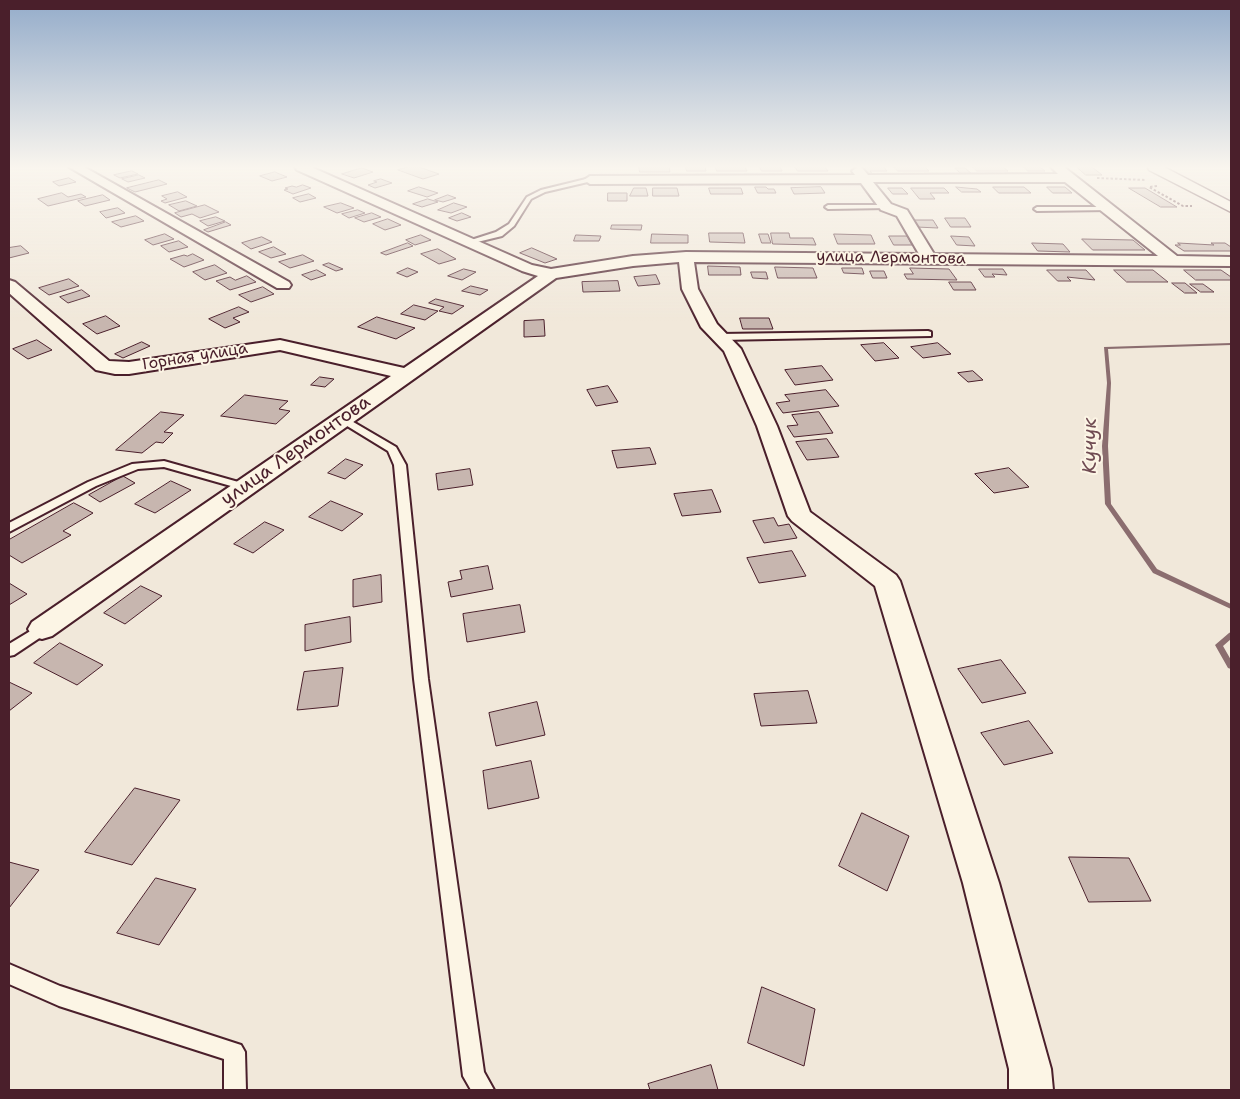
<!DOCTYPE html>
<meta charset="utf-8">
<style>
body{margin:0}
#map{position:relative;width:1240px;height:1099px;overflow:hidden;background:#f1e8da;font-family:"Shantell Sans",sans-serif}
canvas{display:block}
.frame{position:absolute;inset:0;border:10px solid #4a1f2b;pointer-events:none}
</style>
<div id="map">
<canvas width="1240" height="1099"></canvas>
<div class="frame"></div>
</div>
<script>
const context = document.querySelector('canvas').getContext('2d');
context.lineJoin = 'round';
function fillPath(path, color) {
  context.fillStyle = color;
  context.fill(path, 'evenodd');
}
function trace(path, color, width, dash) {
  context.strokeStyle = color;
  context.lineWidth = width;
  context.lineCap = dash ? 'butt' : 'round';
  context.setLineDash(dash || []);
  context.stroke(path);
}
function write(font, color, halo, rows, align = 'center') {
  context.font = font + ' "Shantell Sans",sans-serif';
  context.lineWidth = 4;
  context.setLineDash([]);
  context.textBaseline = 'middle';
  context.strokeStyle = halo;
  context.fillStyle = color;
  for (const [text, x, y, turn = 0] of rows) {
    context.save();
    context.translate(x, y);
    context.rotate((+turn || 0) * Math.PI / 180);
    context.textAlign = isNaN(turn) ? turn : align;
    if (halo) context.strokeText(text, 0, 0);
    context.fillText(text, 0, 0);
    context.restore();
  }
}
const stream = new Path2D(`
 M1231,343V345L1108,349L1111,383L1108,446L1111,504L1157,569L1231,604V609L1153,573L1105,504L1102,446L1107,383L1104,347Z
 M1231,632V639L1223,646L1231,660V669L1228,668L1215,645L1229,633Z`);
const building = new Path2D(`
 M408,167H419L439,174L423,179L398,170Z
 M639,167H669L670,172H640Z
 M686,167H705L706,171H687Z
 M716,167H745L747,171H717Z
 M760,167H780L782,171H762Z
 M795,167H825L828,171H798Z
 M860,167H884L887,171H870L874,176H867Z
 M894,167H925L929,171H898Z
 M973,167H1003L1008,171H977Z
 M1024,167H1040L1045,171H1028Z
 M1077,167H1092L1102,175H1086Z
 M362,168L373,172L354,178L342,174Z
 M955,168H965L974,176H964Z
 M132,171L138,174L120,178L114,175Z
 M275,172L287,177L272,181L260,176Z
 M139,175L145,178L128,182L122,179Z
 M69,178L76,182L59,186L53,182Z
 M381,179L392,183L375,188L368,185L377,182L374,181Z
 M159,180L167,184L135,192L127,188Z
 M303,185L311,188L293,194L284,190L288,189L285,188L292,186L296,187Z
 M419,187L438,193L427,197L408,191Z
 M755,187H766L768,189H774L776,193H758Z
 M821,187L825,193L794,194L791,188Z
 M956,187L977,189L981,192H962Z
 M993,187H1024L1031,193H999Z
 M1047,187H1065L1072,193H1053Z
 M634,188H646L648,196H630Z
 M653,188H677L679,196H653Z
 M709,188H741L743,194H711Z
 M888,188H902L908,194H893Z
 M911,188H944L949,193H930L935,199H920Z
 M1129,188H1145L1177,207H1161Z
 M178,192L187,197L165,203L161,201L167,199L162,196Z
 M62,193L68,197L81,194L86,197L48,206L38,199Z
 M608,193H627V201H608Z
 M309,194L316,198L300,202L293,198Z
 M103,195L110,200L85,206L78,201Z
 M448,195L456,198L443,202L435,200Z
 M428,199L438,202L422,207L413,204Z
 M186,201L197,206L179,211L169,205Z
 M341,203L354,208L337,213L324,207Z
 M454,203L467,207L451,213L438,210Z
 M205,205L219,212L200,218L192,214L181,217L175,213Z
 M118,208L125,213L106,218L100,212Z
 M358,210L365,213L349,218L342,214Z
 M372,213L381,217L364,222L355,218Z
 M462,213L471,217L457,221L449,218Z
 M136,216L144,221L121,227L112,222Z
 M216,217L225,221L208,226L200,221Z
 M945,218H965L971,227H951Z
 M388,219L401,225L385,230L373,224Z
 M912,220H933L938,228L916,227Z
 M226,222L231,225L208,232L204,230Z
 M612,225H642L641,230L611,229Z
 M709,233H743L745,243L710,242Z
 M771,233H789L790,238H813L816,245L773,244Z
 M165,234L174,239L153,245L145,240Z
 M652,234L688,235V243H651Z
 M759,234H768L771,243H762Z
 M834,234L871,235L875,244H838Z
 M421,235L431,240L415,245L406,240Z
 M576,235L601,236L599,241H574Z
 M889,236H907L912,245H894Z
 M951,236L969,237L975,246L957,245Z
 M262,237L272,242L251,249L242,243Z
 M1082,239L1133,240L1145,250H1093Z
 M179,241L188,247L169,252L161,246Z
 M408,243L413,246L386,255L381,253Z
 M1032,243L1063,244L1070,252L1038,251Z
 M1178,243L1214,245L1211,243H1225L1231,247V251H1184L1175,245H1180Z
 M21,246L29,253L9,258V248Z
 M274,247L286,254L271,258L259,252Z
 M532,248L557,259L545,263L520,253Z
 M438,249L456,259L439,264L421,254Z
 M193,254L204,260L184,267L170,259L184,255L187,256Z
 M303,255L314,261L290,268L279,262Z
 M329,263L343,269L336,271L323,265Z
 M215,265L227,273L205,280L193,272Z
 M708,266L740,267L741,275H709Z
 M775,267L813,268L817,278H778Z
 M408,268L418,272L407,277L397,273Z
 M842,268H862L864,274L844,273Z
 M910,268L949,269L957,280L907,279L904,274H913Z
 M464,269L476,272L462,280L448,276Z
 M979,269H1003L1007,275L992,274L995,277H985Z
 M317,270L326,275L311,280L302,275Z
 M1047,270H1086L1095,280L1067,277L1071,281H1058Z
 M1114,270H1153L1168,282H1127Z
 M1184,270H1221L1231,277V280H1196Z
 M870,271H884L887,278H873Z
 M751,272H766L768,279L753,278Z
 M656,275L660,284L638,286L634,277Z
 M247,276L256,282L230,290L216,281L230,277L235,280Z
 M69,279L79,286L49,295L39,288Z
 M618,281L620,291L583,292L582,282Z
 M949,282H971L976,290H954Z
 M1172,283H1185L1197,293H1185Z
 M1190,284H1203L1214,292H1201Z
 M471,286L488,290L480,295L462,291Z
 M263,287L274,294L251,302L239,295Z
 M82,290L90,296L68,303L60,297Z
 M436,299L464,306L452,314L439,311L444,307L429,303Z
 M414,305L438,311L425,320L401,314Z
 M239,307L249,312L233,318L240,322L225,328L209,319Z
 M106,316L120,326L97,334L83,324Z
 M377,317L415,328L396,339L358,327Z
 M740,318H769L773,329H743Z
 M544,320L545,336L524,337V321Z
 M37,340L52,350L28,359L13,349Z
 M142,342L150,346L123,358L115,354Z
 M884,343L899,358L875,361L861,345Z
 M938,343L951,354L923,358L911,347Z
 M822,366L833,380L795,385L785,370Z
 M973,371L983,380L968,382L958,373Z
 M320,377L334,379L325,387L311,385Z
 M608,386L618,402L596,406L587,390Z
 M826,390L839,406L783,413L776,403L790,401L785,395Z
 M245,395L288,401L279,409L290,411L276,424L221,416Z
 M161,412L184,415L164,432L173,433L163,443L156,442L142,453L116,450Z
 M819,412L833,433L794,437L787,426L798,425L792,415Z
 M827,439L839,457L807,460L796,442Z
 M650,448L656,464L617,468L612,451Z
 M346,459L363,465L345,479L328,473Z
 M1009,468L1029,487L994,493L975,474Z
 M470,469L473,485L438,490L436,474Z
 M123,476L135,483L100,502L89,495Z
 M171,481L191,490L155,513L135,504Z
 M712,490L721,512L682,516L674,494Z
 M331,501L363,514L342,531L309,517Z
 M74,503L93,513L63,531L71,535L22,563L9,555V540Z
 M774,518L778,526L789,524L797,538L764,543L753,521Z
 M265,522L284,530L253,553L234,544Z
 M792,551L806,576L759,583L747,558Z
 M488,566L493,589L451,597L448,582L462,579L460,571Z
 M381,575L382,602L353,607V580Z
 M9,583L27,594L9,605Z
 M141,586L162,596L125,624L104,613Z
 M520,605L525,632L467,642L463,614Z
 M350,617L351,642L305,651V625Z
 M60,643L103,665L77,685L34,663Z
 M1001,660L1026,693L982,703L958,669Z
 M343,668L338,706L297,710L304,672Z
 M9,682L32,693L9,711Z
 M808,691L817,723L761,726L754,694Z
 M537,702L545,735L496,746L489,713Z
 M1029,721L1053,753L1004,765L981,733Z
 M531,761L539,798L488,809L483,771Z
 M135,788L180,800L132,865L85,852Z
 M862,813L909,836L887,891L839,866Z
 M1069,857L1129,858L1151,901L1089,902Z
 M9,862L39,870L9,908Z
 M156,878L196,889L159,945L117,933Z
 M762,987L815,1009L804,1066L748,1043Z
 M711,1065L718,1090H650L648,1084Z`);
const path = new Path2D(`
 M1097,178L1145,180
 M1157,186L1149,187L1183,206H1192`);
const service = new Path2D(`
 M590,178L592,181L545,192L531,199L514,226L502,236L469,244L465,242L496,232L509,224L527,197L541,190Z
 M886,205L889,207L888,208L828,209L825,207L828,205Z
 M1108,207L1110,208V210L1037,211L1034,209L1037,207Z
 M928,331L931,332V336L720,340L716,337L720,334Z
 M343,416L396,447L406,465L428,679L484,1072L494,1090H471L463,1076L414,679L394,465L388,451L339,421L338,419L339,417Z
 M164,461L249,485L251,487L245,490L164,467L138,469L96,486L9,532V523L88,482L132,464Z
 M42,624L47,625L49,629L47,633L14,655L9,656V644Z
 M9,964L60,986L241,1045L245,1052L246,1090H224V1059L59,1006L9,984Z`);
const minor = new Path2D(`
 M69,167H84L289,282L291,285L289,288H277Z
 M295,167H311L532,265L551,269L633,256L686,252L919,254L897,216L881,210L861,183L590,184L584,180L590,176L855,175L852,171L858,167L862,168L868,175L1058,174L1051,167H1064L1177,256L1231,257V266L694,262L698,289L717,324L741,349L777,426L810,512L896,575L900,581L999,883L1051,1069L1053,1090H1009V1069L963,883L875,586L792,521L788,516L757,426L724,351L701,327L682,289L679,262L633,266L556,278L52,636L42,639L32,636L28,629L32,622L391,376L280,350L129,374H115L96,370L9,293V280L15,282L109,361L129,362L280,340L404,368L538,276L522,271L297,170ZM873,182H1065L1158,256L934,254L907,210L891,204Z`);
const tertiary = new Path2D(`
 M1148,167H1164L1231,202V212L1149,170Z`);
const farStreetnames = [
 ["улица Лермонтова",891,258,1],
 ["Горная улица",195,357,-9]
];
const streetNames = [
 ["улица Лермонтова",296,451,-35]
];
const waterNames = [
 ["Кучук",1091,446,-90]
];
fillPath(stream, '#8b6d6f');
fillPath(building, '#c7b6af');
trace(building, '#4a1f2b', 1);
trace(service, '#4a1f2b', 4);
trace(minor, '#4a1f2b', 4);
trace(tertiary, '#4a1f2b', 3);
trace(path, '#4a1f2b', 2, [2.5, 2]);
fillPath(service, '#fcf5e5');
fillPath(minor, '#fcf5e5');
fillPath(tertiary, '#fcf5e5');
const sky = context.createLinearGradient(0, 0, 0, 321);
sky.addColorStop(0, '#94acca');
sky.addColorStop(0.52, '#f9f5ee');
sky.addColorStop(1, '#f9f5ee00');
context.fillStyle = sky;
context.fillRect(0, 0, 1240, 321);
write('16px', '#4a1f2b', '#fcf5e5', farStreetnames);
write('19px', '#4a1f2b', '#fcf5e5', streetNames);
write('italic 20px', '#704c53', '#fcf5e5', waterNames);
</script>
